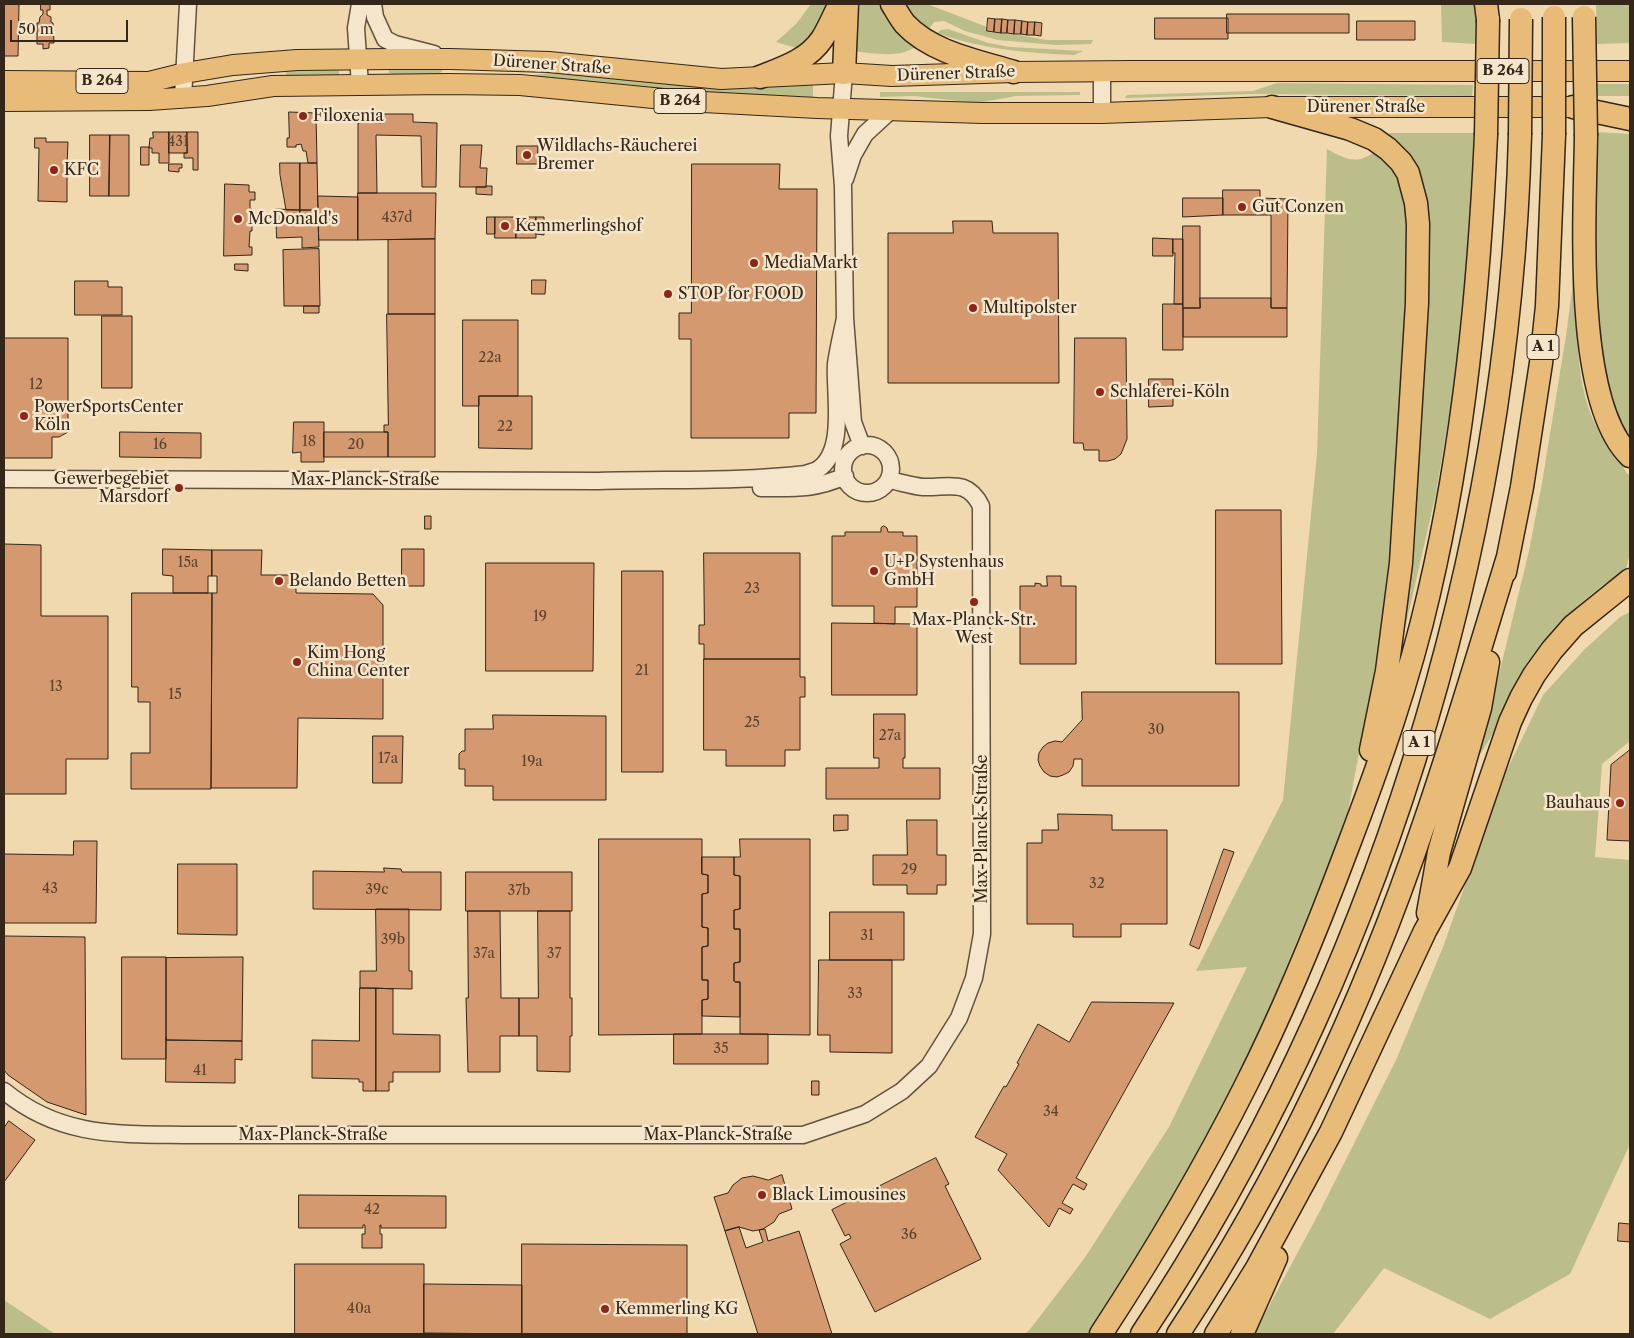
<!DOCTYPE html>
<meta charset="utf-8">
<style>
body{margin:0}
#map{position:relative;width:1634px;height:1338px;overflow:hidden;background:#f0d8af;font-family:"Libre Caslon Text",serif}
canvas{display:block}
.frame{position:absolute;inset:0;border:5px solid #342618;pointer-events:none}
.scale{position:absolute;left:10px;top:20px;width:118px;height:22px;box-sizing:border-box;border:2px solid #342618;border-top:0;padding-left:6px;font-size:15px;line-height:18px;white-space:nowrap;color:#342618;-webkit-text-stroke:4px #f5e6cb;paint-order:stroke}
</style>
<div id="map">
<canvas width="1634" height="1338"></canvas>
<div class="frame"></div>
<div class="scale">50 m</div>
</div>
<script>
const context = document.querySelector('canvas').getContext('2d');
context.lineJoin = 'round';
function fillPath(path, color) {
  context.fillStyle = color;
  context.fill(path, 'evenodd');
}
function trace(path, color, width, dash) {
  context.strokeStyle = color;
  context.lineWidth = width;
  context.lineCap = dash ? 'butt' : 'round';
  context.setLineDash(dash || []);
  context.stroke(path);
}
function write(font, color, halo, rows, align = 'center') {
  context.font = font + ' "Libre Caslon Text",serif';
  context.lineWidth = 5;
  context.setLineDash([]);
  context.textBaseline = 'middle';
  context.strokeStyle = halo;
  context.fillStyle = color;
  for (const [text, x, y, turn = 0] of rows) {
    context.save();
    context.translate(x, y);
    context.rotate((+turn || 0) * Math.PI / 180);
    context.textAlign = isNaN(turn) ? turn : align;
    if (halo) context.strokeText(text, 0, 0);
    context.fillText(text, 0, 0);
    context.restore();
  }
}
const green = new Path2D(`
 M811,4H829L812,38L800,49L776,42L796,24Z
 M860,4H883L919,43C905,60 873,53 853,51Z
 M903,4H927L987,27L988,32L1019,35L1046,40H1093L1091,44L1056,45L998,40L965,31L944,21L934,22L929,29L912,17Z
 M1441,4H1475L1477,44L1442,42Z
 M1596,4H1630V43L1597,44Z
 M948,29L988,43L1010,47L1083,51L1074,55C1027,53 981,49 937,33L941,30Z
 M298,68H339V77H288L285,73Z
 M389,68L441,69L443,70L436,77H400L389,73Z
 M555,72C640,80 728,96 813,83V97L729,95L601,82L527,78V76Z
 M1277,83L1473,85L1472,96L1253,94L1126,98L1125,97L1127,95L1253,91Z
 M1597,84H1630V96H1597Z
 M880,92H1080V95L1016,96L977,103L914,96L880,97Z
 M1595,132L1630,134V441L1619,427L1596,346Z
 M1390,133H1476L1473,195L1462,331L1452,398L1436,493L1399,655L1427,267L1386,136Z
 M1327,149C1344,158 1356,166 1374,152L1393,171L1401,188L1405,206L1407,230L1405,337L1397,487L1380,641L1346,822L1239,1082L1182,1187L1088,1334H1025L1031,1328L1084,1259L1169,1127L1247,967L1196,971L1283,800L1317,454Z
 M1573,258C1574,275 1576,292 1576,308C1578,353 1578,401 1604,439C1608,444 1613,448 1617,453C1623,460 1622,471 1630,476C1630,495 1634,557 1625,570C1620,576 1609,580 1603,585C1585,599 1567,614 1552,632C1522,670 1506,716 1479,756L1529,551L1542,483L1566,336L1572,290Z
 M1630,612V741L1602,764L1595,857L1630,860V1144L1570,1274L1490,1319L1384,1268L1333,1334H1254L1320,1211L1397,1058L1443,947L1503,778L1543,695L1585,649L1620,617Z
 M4,1300L55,1334H4Z`);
const building = new Path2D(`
 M4,4H19L18,56H4Z
 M41,4H50V10H47V15L51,17V22L53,23L54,43H49V48L43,49V44H37V23H39L40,17L43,14V10H41Z
 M1227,14H1349V33H1227Z
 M988,18L995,19L994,32L987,31Z
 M1155,18H1228V39H1155Z
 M995,19H1002L1001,33L994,32Z
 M1002,19L1008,20L1007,33H1001Z
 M1008,20H1015L1014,34L1007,33Z
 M1015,20L1022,21L1021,34H1014Z
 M1022,21L1028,22L1027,35L1021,34Z
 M1357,21H1415V40H1357Z
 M1028,22H1035L1034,35H1027Z
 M1035,22L1042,23L1041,36L1034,35Z
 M289,112L316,113L317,163H308L306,151H303L301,144L296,145V147H287V138H289Z
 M383,114H413V122L437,123L436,187H422L421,136L376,135L377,193H358V123H383Z
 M153,132H169V163H159V153H152V148H149L150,138H153Z
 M169,132H187V153H169Z
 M187,132H198V170H193V158H184V153H187Z
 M90,135H110L109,196H90Z
 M110,135H129V196H109Z
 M35,138H46V142H68L67,165H70L71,170L70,172H67V202L38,201L39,148H35Z
 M461,145H482L480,168H487L486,187H460Z
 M517,146H538L537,164H517Z
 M141,147H149V165H141Z
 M280,163H300V210H286L280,175Z
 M300,163H317L318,210H300Z
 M169,164H182V168H179V172L169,171Z
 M692,164H780L779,189H817L816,413H789V438H691V339H679V313H691Z
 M225,184L249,185V192H255V200H250V209H252V221H250V225H252V231H250L249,247H252V255L224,256Z
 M486,186H492V195L476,194V187H486Z
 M1223,190H1260V215H1223Z
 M358,193H436L435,239L358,240Z
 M318,196L358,197V240H319Z
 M1183,198H1223V215L1183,217Z
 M1260,198L1288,199L1287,308H1271V215H1260Z
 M276,209L300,210V218H318L319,247L302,248V237L277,238Z
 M300,210H318V218H300Z
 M487,217H495V234H487Z
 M495,217H516V238H495Z
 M516,217H536V238H516Z
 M536,217H544V235L536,234Z
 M953,221H992L993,233H1058L1059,383H888V233H953Z
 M1183,226H1200V308H1183Z
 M1153,238L1173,239V256H1153Z
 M435,239V314H388V240Z
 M1173,239H1183V304H1174L1175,253H1173Z
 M319,249L320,306H284L283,250Z
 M235,264H248V271L235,270Z
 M532,280H546L545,294H532Z
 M75,281H108V287H122V315H75Z
 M1200,298H1271V308H1287V337H1183V308H1200Z
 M1163,304H1183V350H1163Z
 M304,306H319V313H304Z
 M387,314H435V457H388V432H384V425H388Z
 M102,316H132V388H102Z
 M463,320H518V396H479V406H463Z
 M4,338H68V432L59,437H52V458H4Z
 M1075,338H1126L1127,439L1121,454L1115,459L1108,461H1099V450H1084L1083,443H1074Z
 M1149,379H1173V406L1149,407Z
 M479,396H532V449L479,448Z
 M294,422H324V462H301V452L293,453Z
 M120,432L201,433V458L120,457Z
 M324,432H388V457H324Z
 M1216,510H1281L1282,664H1216Z
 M425,516H431V529H425Z
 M884,526L887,528L888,532H903V536H917V607H895V624L874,623V606H832V536H845V532H881V528Z
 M4,544L41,545V616H108V759H66V794H4Z
 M163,549L212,550V576H208V593H173V576L163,575Z
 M402,549H424V586H402Z
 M212,550H262L261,575H296V593L373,594L383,605V719L298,718L297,788H211L212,593H217V576H212Z
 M704,553H800V659H704V644H699V625H704Z
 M486,563H594L593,671H486Z
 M622,571H663V772H622Z
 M1047,576H1061V586H1076V664H1020V586H1035V583L1041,584V586H1047Z
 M132,593H212L211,789H131V753H150V702H138V687H132Z
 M832,623L917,624V695H832Z
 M704,659H800V677H805V697H800V750H785V766H726V750H704Z
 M1082,692H1239V786H1082V759H1074L1073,766L1069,772L1063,775L1057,777L1050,776L1044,772L1040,766L1038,760L1039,753L1043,747L1048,743L1055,741L1062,742L1082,720Z
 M874,714H905V758H903V768H940V799H826V768H879V758H874Z
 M493,715L606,716V800H493V786H465V769H459V754L462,751H465V729H493Z
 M373,736H403L402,783H373Z
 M1630,750V841L1607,840L1611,765Z
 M1058,814L1112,815V830H1167V924H1121V937H1073V924H1027V843H1042V830H1058Z
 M834,815H848V830L834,831Z
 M907,820H937V855H946V885H937V894H907V885H873V855H907Z
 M599,839H702V874L708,875V893L702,894V927L708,928V946L702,947V980H708V999L702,1000V1034L599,1035Z
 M740,839H810V1035L740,1034V982H735L734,981V963L740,962V929H734V910L740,909V876L734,875V857H740Z
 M74,841H97L96,923H4V854L73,855Z
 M1224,849L1234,852L1199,949L1190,945Z
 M702,857H734V875L740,876V909L734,910V929H740V962L734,963V981L735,982H740V1017L702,1016V1000L708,999V980H702V947L708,946V928L702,927V894L708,893V875L702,874Z
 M178,864H237V935L178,934Z
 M384,868L401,869L402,872H441V910L313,909V871L384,872Z
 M466,872H572V911H466Z
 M376,909H409V971H412V989L360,988V971H376Z
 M468,911H500L501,998H519V1036H500V1072H468L466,998H468Z
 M538,911H570V998H572V1036H570V1072L537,1071V1036H519V998H538Z
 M830,912H904V960H830Z
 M4,936L85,937L86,1115L47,1102L8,1075L4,1070Z
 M122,957H166V1059H122Z
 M237,957H243L242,1041L166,1040V958Z
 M819,960H892V1053L830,1052V1035H818Z
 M360,988H376V1091H363V1082H359V1079L312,1078V1040L359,1041Z
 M376,988L393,989V1034L440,1035V1072H393V1082H389V1091H376Z
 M1092,1002L1174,1003L1076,1178L1087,1184L1084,1190L1073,1184L1062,1203L1073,1209L1070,1214L1059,1208L1049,1227L998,1170L1007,1154L975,1137L1004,1086L1006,1087L1019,1064L1017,1063L1038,1024L1069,1042Z
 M674,1034H768V1064H674Z
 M166,1038V1040L242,1041V1060L235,1059V1083L166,1082Z
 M812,1081H819V1095H812Z
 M9,1121L35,1140L4,1182V1128Z
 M936,1158L949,1184L945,1186L981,1259L875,1312L840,1244L851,1238L849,1234L845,1236L832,1210Z
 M782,1175L792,1209L779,1214L774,1222L763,1229L753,1231L739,1227L725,1231L714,1197L728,1193L733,1185L742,1178L753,1176L768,1180Z
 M299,1195L446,1196V1228H381V1225H380V1234H382V1248H362V1234H365V1225H363V1228H299Z
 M1619,1223L1630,1224V1242L1618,1241Z
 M739,1227L746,1248L763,1242L759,1230L765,1229L768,1241L799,1231L832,1334H758L725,1231Z
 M522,1244L687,1245V1334H522Z
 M295,1264H424V1334H295Z
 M424,1284L522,1285V1334L424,1333Z`);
const minor = new Path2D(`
 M360,4L356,28L360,85
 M373,4L375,17L385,39L395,44L434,54
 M844,73L839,136L843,186L845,318L853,422L862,446
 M183,98L188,4
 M1102,113V72
 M845,179L853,155L865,134L891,110
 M843 469a24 24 0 1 1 48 0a24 24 0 1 1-48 0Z
 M4,479L599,481C668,479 737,482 806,474C809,472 814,472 817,470C847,452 834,393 836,364C838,349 842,333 845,318
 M761,488C794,488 814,490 845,476
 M4,1091C61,1138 119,1134 188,1135H803L865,1114L902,1091L929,1066L959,1018L974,978L982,934L981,506C967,478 949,488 923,487C912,486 900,482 889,480`);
const major = new Path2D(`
 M4,81L149,82L185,73L233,65L297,60L391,59H450L549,62L721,79L844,73L892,76L1014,72L1133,71H1630
 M4,101L149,100L207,96L273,86L448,84L520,85L684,101L817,108L983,113H1102L1272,107H1568`);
const highway = new Path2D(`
 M892,4C896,10 900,18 905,24C932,53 978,61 1014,72
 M1486,4L1488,20
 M844,73L847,4
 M760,77C783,68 808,60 822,39C829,28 834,15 840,4
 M1272,107L1350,129L1374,139L1388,149L1401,162L1408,173L1416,203L1418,224L1417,303L1401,563L1387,671L1371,750
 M1573,107L1630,119
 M1586,136C1585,214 1573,400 1630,456
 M1505,572L1522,487L1541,363L1547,306L1554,135
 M1428,913L1439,852L1480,708L1488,662
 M1101,1334C1154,1253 1203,1171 1246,1085C1285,1008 1317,929 1347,849C1379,765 1409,681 1429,593C1464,443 1479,289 1486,135
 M1142,1334C1374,984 1509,556 1520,135
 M1178,1334C1283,1175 1364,1002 1425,821C1455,734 1481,645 1508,557
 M1216,1334L1257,1268L1331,1132L1425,931L1460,868L1510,722L1521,698L1534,675L1552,650L1573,626L1630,580
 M1242,1334L1276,1258`);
const highwayBridge = new Path2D(`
 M1584,17L1586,136
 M1486,135L1488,20
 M1520,135L1521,19
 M1554,135V17`);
const markers = [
 [303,116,5,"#8f2418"],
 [527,155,5,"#8f2418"],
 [54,170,5,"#8f2418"],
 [1242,207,5,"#8f2418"],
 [238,219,5,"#8f2418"],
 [505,226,5,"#8f2418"],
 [754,263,5,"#8f2418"],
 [668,294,5,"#8f2418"],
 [973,308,5,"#8f2418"],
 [1100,392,5,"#8f2418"],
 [24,416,5,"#8f2418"],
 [179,488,5,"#8f2418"],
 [874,571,5,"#8f2418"],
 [279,581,5,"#8f2418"],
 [974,602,5,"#8f2418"],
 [297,662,5,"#8f2418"],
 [1620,803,5,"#8f2418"],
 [762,1195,5,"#8f2418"],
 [605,1309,5,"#8f2418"]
];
const numberNames = [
 ["431",178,142],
 ["437d",397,218],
 ["22a",490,358],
 ["12",36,385],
 ["22",505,427],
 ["18",309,442],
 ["16",160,445],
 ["20",356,445],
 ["15a",188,563],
 ["23",752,589],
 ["19",540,617],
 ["21",642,671],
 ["13",56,687],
 ["15",175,695],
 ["25",752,723],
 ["30",1156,730],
 ["27a",890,736],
 ["17a",388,759],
 ["19a",532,762],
 ["29",909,870],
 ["32",1097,884],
 ["43",50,889],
 ["39c",377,890],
 ["37b",519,891],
 ["31",867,936],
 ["39b",393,940],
 ["37a",484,954],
 ["37",554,954],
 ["33",855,994],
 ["35",721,1049],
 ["41",200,1071],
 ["34",1051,1112],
 ["42",372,1210],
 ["36",909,1235],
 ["40a",359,1309]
];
const shields = [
 [1503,71,52],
 [102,81,52],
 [680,101,52],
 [1543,347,32],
 [1419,743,32]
];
const shieldNames = [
 ["B 264",1503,71],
 ["B 264",102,81],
 ["B 264",680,101],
 ["A 1",1543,347],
 ["A 1",1419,743]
];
const streetNames = [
 ["Dürener Straße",552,65,4],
 ["Dürener Straße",956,74,-2],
 ["Dürener Straße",1366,107],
 ["Max-Planck-Straße",365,480],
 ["Max-Planck-Straße",982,829,-90],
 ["Max-Planck-Straße",313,1135],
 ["Max-Planck-Straße",718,1135]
];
const poiNames = [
 ["Filoxenia",313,116],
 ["Wildlachs-Räucherei",537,146],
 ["Bremer",537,164],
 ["KFC",64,170],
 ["Gut Conzen",1252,207],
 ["McDonald's",248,219],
 ["Kemmerlingshof",515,226],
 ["MediaMarkt",764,263],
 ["STOP for FOOD",678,294],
 ["Multipolster",983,308],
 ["Schlaferei-Köln",1110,392],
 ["PowerSportsCenter",34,407],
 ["Köln",34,425],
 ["Gewerbegebiet",169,479,"right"],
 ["Marsdorf",169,497,"right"],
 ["U+P Systenhaus",884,562],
 ["GmbH",884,580],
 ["Belando Betten",289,581],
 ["Max-Planck-Str.",974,620,"center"],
 ["West",974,638,"center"],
 ["Kim Hong",307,653],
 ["China Center",307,671],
 ["Bauhaus",1610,803,"right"],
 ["Black Limousines",772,1195],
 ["Kemmerling KG",615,1309]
];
fillPath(green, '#bbbe8a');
fillPath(building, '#d5996f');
trace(building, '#342618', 1);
trace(minor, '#63523e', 19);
trace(major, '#342618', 22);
trace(highway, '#342618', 25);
trace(minor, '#f5e6cb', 16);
trace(major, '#e8bc78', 20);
trace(highway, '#e8bc78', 22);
trace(highwayBridge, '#342618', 25, []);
trace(highwayBridge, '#e8bc78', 22);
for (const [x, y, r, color] of markers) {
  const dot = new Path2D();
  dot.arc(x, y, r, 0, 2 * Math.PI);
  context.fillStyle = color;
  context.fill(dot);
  trace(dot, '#f5e6cb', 2);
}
write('14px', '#5c432e', null, numberNames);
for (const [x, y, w] of shields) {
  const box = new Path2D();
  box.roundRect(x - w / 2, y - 12.5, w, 25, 4);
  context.fillStyle = '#f5e6cb';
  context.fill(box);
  trace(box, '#342618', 1);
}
write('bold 15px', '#342618', null, shieldNames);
write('16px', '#342618', '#f5e6cb', streetNames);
write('16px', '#342618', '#f5e6cb', poiNames, 'left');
</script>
